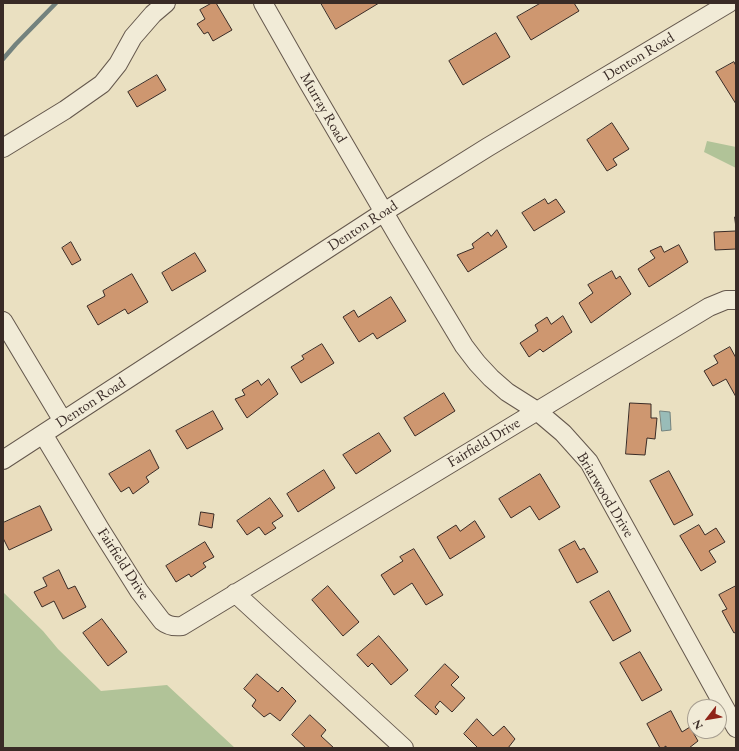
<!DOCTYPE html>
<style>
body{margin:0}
#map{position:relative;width:739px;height:751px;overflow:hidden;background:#eae0c1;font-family:"EB Garamond",serif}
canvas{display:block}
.frame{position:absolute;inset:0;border:4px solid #392b26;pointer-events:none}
.north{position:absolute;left:687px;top:699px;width:40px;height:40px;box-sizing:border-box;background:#f1ebd7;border:1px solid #a79e90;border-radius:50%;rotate:239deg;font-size:11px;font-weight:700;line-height:16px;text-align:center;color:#392b26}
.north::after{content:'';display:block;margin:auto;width:14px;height:18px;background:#8f2418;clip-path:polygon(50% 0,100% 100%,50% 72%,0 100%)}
</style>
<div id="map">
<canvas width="739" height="751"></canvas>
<div class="frame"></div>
<div class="north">N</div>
</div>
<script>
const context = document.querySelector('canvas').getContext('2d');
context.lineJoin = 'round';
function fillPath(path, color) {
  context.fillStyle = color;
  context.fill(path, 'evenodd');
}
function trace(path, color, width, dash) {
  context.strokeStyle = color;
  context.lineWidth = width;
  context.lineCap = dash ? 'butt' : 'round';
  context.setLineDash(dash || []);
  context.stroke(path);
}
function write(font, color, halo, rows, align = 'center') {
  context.font = font + ' "EB Garamond",serif';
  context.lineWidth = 3;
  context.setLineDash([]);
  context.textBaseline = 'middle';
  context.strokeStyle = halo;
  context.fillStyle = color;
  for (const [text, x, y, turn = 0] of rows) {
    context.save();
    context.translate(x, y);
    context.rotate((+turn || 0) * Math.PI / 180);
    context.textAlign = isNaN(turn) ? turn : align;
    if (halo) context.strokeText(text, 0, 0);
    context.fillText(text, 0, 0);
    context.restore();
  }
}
const green = new Path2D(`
 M707,141L736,147V168L704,152Z
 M3,592L43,631L58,649L101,691L167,685L235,748H3Z`);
const water = new Path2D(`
 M660,411L670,412L671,430L662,431Z`);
const stream = new Path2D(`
 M3,59L16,44L56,3`);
const building = new Path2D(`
 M212,3H216L232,30L213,41L208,32L204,34L197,24L205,19L200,10Z
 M321,3H379L336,29Z
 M541,3H574L579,11L531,40L517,17Z
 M496,33L510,57L463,85L449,61Z
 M734,62L736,66V104L716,72Z
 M157,75L166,90L137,107L128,92Z
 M612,123L629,149L613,159L617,165L607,171L587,140Z
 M545,199L548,204L556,199L565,212L534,231L522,213Z
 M735,217H736V249L715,250L714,232L736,231Z
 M497,230L507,247L468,272L457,255L474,248L472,244L488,232L491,236Z
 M71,242L81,260L72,265L62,248Z
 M679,245L688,262L649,287L638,269L655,258L650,251L661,246L664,252Z
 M195,253L206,271L172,291L162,273Z
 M612,271L616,279L620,276L631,294L591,323L579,303L593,293L588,285Z
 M132,274L148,302L128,314L125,309L98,325L87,306L105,296L103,291Z
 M391,297L406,321L377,339L373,333L359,342L343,317L354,310L358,317Z
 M563,316L572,332L543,352L540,349L529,357L520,343L538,331L535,325L547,317L551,324Z
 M322,344L334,363L301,383L291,367L304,359L302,356Z
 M730,347L736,358V397L726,379L713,386L704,371L718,363L714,356Z
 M269,379L278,394L247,418L235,399L245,395L242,390L258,380L261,385Z
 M444,393L455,411L415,436L404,418Z
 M630,403L651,404V418H657L655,439L647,438L645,455L626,454Z
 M213,411L223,429L187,449L176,431Z
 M379,433L391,451L356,474L343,455Z
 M150,450L159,468L146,477L149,482L133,494L129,487L121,492L109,474Z
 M324,470L335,488L298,512L287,494Z
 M669,471L693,515L674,525L650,481Z
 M540,474L560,507L539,520L530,506L511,518L499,499Z
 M270,498L283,516L272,523L276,528L265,535L259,527L247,535L237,521Z
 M40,506L52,530L9,550L3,538V523Z
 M201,512L214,514L212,528L199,525Z
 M475,521L485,537L450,559L437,537L456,525L460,531Z
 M699,525L705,535L716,528L725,542L709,551L716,562L701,571L680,536Z
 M575,541L580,550L584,548L598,572L577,583L559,550Z
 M205,542L214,557L203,563L206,567L191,577L189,574L176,582L166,566Z
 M414,549L443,595L426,605L412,583L394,595L381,575L403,561L400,557Z
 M59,570L68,589L75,586L86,607L63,619L54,601L42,607L34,592L47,586L43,578Z
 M328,586L359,622L343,636L312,600Z
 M736,586V632L734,633L722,611L727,609L719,595Z
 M609,591L631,631L613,641L590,602Z
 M102,619L127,652L108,666L83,633Z
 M379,636L408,670L391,685L372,663L368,667L357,655Z
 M640,652L662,690L642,701L620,663Z
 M445,664L459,677L451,685L465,698L452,712L440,701L435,707L439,711L436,715L415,696Z
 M257,674L278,692L282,687L296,701L280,721L270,713L264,717L252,706L256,700L244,689Z
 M671,711L682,732L690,727L698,741L689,748H666V746L663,748H660L647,724Z
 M310,715L326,730L321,736L334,748H306L292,735Z
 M477,719L493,736L504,726L515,739L508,748H478L464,734Z`);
const minor = new Path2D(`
 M263,3L305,77L399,238L464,346L477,363L491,378L507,392L537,411L563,433L589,462L611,502L736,728
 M3,148L65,110L102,84L118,64L133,37L153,14L166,3
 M3,321L63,421
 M43,434L100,529L139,591L162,621C168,626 174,627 182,626L709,307L726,300H736
 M3,460L384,212L488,147L729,3
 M235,593L404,748`);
const streetNames = [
 ["Denton Road",639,57,-31],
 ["Murray Road",323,108,60],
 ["Denton Road",363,226,-33],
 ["Denton Road",91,403,-33],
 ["Fairfield Drive",484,443,-31],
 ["Briarwood Drive",605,495,59],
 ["Fairfield Drive",123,564,57]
];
fillPath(green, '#b1c398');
fillPath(water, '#99bcb8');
trace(water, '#73827e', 1);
trace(stream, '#73827e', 4.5);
fillPath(building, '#ce9770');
trace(building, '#392b26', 1);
trace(minor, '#65584d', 20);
trace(minor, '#f1ebd7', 18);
write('15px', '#392b26', '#f1ebd7', streetNames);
</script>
